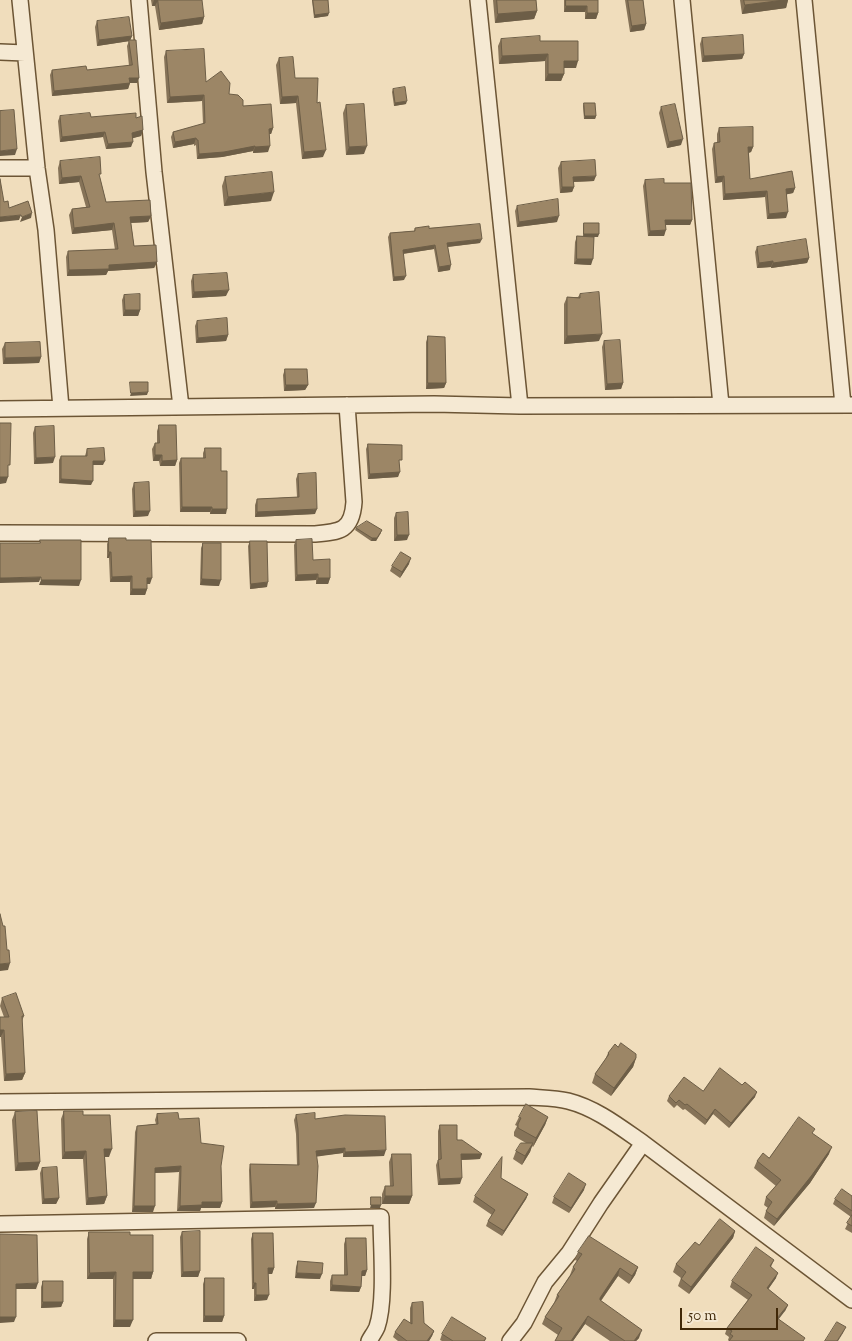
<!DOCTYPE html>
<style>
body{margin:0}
#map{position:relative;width:852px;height:1341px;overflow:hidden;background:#f0ddbc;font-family:"Sorts Mill Goudy",serif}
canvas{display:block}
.scale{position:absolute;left:680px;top:1308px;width:98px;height:22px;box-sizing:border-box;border:2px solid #402808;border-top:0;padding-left:6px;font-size:15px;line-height:18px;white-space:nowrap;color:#402808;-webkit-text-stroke:4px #f5e9d3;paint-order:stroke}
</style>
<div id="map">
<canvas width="852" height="1341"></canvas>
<div class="scale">50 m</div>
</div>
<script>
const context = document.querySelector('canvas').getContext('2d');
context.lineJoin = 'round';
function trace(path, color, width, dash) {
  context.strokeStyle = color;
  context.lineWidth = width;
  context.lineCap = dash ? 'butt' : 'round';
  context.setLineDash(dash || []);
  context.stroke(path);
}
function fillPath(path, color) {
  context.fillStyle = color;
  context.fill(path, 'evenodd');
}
const street = new Path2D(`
 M20,0L37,168L46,230L61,408
 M139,0L154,172L181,407
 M478,0L520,406
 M682,0L721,405
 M804,0L843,405
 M0,52L25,53
 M0,168H37
 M0,409L434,404L520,406L852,405
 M0,533L315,534C340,532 352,531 354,502L347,405
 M0,1102L529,1097C542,1098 556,1098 568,1101C596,1108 620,1127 643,1143L852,1300
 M0,1224L381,1217C381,1246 386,1301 377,1327C375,1332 371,1337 369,1341
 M156,1341H238
 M510,1341L524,1323L545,1282L569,1253L601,1203L643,1143`);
const wall = new Path2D(`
 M151,0H199L204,17L202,24L159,30L155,6H152Z
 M312,0H328V16L314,18Z
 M493,0H536L537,11L534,19L495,23Z
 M564,0H598V13L596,19H585V12H564Z
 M625,0H643L646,24L644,30L630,32Z
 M740,0H788L786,8L742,14Z
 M97,21L132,36L130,40L137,83H130L128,89L52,96L50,75L52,70H87L129,66L127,46L129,41L97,46L95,27Z
 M702,38L744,54L742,59L702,62L700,44Z
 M501,39L540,41L576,68H564V74L561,81H545V61L499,64L498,46Z
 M166,51L206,82L229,94L243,106L273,128L271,134H269L268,152L253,153V151L222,157L197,159L196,145L194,146V144L173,148L171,137L173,132L203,124L202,101L167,103L164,57Z
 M279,58L295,78L317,103L323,157L302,159L296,103L280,104L276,65Z
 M393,89L406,104L394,106L392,92Z
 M584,103L596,116L595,119H584L583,106Z
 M346,105L364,154L346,155L343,113Z
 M661,107L681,145L667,148L659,113Z
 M60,116L91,117L136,118L143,130L141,136L132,138L131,147L106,149L103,137L60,142L58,121Z
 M719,128L753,147L751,152L749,153L750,179L795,188L793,193L787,194L786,218L767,219L765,197L723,200L722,182L715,183L712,149L714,143H717V134Z
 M60,161L100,178L106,202L151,216L148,222L131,223L134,246L157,262L154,268L108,271L106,275L67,276L66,257L68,251L115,250L112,230L72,234L69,215L72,209L86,207L79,182L59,184L58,168Z
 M561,162L594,181L573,182L574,187L572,192L560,193L558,168Z
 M225,177L271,201L224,206L222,186Z
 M645,180L664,183L692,220L690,225H666L664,236H648L643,186Z
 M517,206L557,222L517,227L515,211Z
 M584,223L598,237H594L591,265L574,264L575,242L577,236H583V226Z
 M415,228H429L480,243L448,247L450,270L438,272L434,249L403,254L404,280L393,281L388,237L390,233L414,231Z
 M757,247L809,258L807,263L771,268V267L757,268L755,252Z
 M193,275L226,296L192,298L191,281Z
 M580,294L599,341L564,344V304L567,297H578Z
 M124,295L140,310L138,316H123L122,300Z
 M197,321L228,335L226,341L196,343L195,326Z
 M428,336L446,383L444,388L426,389V342Z
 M604,341L623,383L621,389L605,390L602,347Z
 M5,343L41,357L39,363L3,364L2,349Z
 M285,369L308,385L305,390L284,391L283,375Z
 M159,425L177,460L175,466H160L159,461H153L152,449L155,443H157V431Z
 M35,427L53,463L34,464L33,433Z
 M368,444L400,465L398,477L368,479L366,449Z
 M205,448L221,471L226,514H210V512H180L179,463L181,458H203V453Z
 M87,449L103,465H93L91,485L59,483V460L61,456H85Z
 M298,474L315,514L255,517V505L257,499L297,497L296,479Z
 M134,483L148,516L133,517L132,489Z
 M396,513L407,540L394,541V518Z
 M356,528L381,533L376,541H371L355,530Z
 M109,538L126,540L150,584H147V589L145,595H130V582H110L109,558H107V544Z
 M296,540L313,560L330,578L328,584H316V580L295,581L294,545Z
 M250,541L267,587L250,589L248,546Z
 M203,543L219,586L200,585L201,548Z
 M409,564L400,578L390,571L392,566Z
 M2,998L24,1016L22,1021L25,1073L22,1080L4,1081L1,1037L4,1017L0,1006Z
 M608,1053L636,1058L633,1067L611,1096L592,1083L595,1074L605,1060Z
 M703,1091L755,1097L729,1128L713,1114L705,1125L685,1109L683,1110L677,1105L674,1108L667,1101L669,1096Z
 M64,1111L83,1115L109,1157H105L107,1196L104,1204L86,1205L83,1159H62L61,1119Z
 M15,1112L40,1162L37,1170L15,1171L12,1120Z
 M157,1114L179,1119L221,1166L222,1202L220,1208H201L200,1211H177L179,1172L155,1173L153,1212H132L135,1132L137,1126L156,1124L155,1120Z
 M296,1115L315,1119L384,1156L343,1157V1153L316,1156L314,1208L275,1209V1207L250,1208L249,1170L250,1164L297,1165L296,1134L294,1120Z
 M519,1117H548L545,1125L533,1147L532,1146L530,1152L522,1165L513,1159L516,1151L526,1143L514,1136V1132L517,1126L515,1125Z
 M440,1125L480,1159L461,1160L460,1184L438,1185L436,1165L438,1160V1131Z
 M813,1134L829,1154L810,1183L774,1226L764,1218L766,1211L768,1208L764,1205L766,1197L776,1186L754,1168L757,1161L769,1158Z
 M392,1154L412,1196L409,1204H382V1194L385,1186H390L389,1162Z
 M42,1168L59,1198L56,1204H42L40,1173Z
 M501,1178L528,1194L526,1199L502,1236L486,1226L488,1221L492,1215L473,1202L475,1196Z
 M584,1190L569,1213L552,1203L554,1197Z
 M852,1196V1233L845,1229L851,1217L833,1204L835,1199Z
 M735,1231L733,1238L689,1294L678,1286L681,1278L673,1272L676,1264L699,1245Z
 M89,1232L130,1235L153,1272L151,1279H133L130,1327H113V1279H87V1239Z
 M182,1232L200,1271L198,1277H181L180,1237Z
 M253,1233L274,1268L272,1274H268L267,1300L254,1301V1289H252L251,1239Z
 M346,1238L367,1270L365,1276H361V1287L359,1292L330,1291V1281L332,1275H344V1244Z
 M578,1252L638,1267L635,1275L629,1284L618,1276L601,1301L639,1338L636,1341H610L585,1324L573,1341H555L558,1335L542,1324L545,1317L554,1303L557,1295L570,1275L573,1267L577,1261L575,1260Z
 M774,1260L771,1267L776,1278L768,1289L788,1305L785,1311L729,1341L728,1340L729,1337L725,1334L727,1328L748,1300L730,1287L732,1281Z
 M298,1261L320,1279L295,1278L296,1267Z
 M205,1278L224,1316L222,1322H203V1284Z
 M43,1281L63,1302L61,1307L41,1308V1287Z
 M412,1303L424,1323L434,1331L432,1336L429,1341H398L393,1337L395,1332L410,1323V1308Z
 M442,1334L486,1338L485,1341H442L440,1340Z`);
const shadedWall = new Path2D(`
 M154,0H158L155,6H152Z
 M784,0H788L786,8L742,14L745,5Z
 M566,6H587L585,12H564Z
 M537,11L534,19L495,23L498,14Z
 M329,13L328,16L314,18L315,15Z
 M587,13H598L596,19H585Z
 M204,17L202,24L159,30L161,23Z
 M646,24L644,30L630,32L632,26Z
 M132,36L130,41L97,46L99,40Z
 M548,54L545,61L499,64L502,56Z
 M744,54L742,59L702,62L704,56Z
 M564,61H578L576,68H561Z
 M548,74H564L561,81H545Z
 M129,78H139L137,83H130L128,89L52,96L54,91Z
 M204,95L202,101L167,103L170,97Z
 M298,96L296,103L280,104L282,97Z
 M407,101L406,104L394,106L395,103Z
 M585,116H596L595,119H584Z
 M273,128L271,134H267L269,129Z
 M143,130L141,136L130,139L132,133Z
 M105,132L103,137L60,142L62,137Z
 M196,138L194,144L173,148L175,142Z
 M683,139L681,145L667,148L669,142Z
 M133,142L131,147L106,149L108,144Z
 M255,146L253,151L222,157L197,159L199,154Z
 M270,146L268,152L253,153L255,147Z
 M367,146L364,154L346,155L349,147Z
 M748,147H753L751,152L746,153Z
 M17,149L15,155L0,156V151Z
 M326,150L323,157L302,159L304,152Z
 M81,176L79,182L59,184L62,178Z
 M596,176L594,181L571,182L573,177Z
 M724,176L722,182L715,183L717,177Z
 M562,187H574L572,192L560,193Z
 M795,188L793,193L784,195L786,189Z
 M767,191L765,197L723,200L725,194Z
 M274,192L271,201L224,206L228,197Z
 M788,212L786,218L767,219L769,214Z
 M32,213L31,218L20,222L22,217Z
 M21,215L19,220L0,222V217Z
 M151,216L148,222L128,223L130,217Z
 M559,216L557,222L517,227L519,222Z
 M665,220H692L690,225H663Z
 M114,223L112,230L72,234L74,228Z
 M666,230L664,236H648L650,231Z
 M584,234H599L598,237H583Z
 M482,239L480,243L446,247L447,243Z
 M435,245L434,249L401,254L403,250Z
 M809,258L807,263L771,268L773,263Z
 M577,259H593L591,265L574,264Z
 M773,261L771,267L757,268L759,263Z
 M157,262L154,268L108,271L106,275L67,276L69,270L109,265Z
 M451,265L450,270L438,272L439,267Z
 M406,276L404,280L393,281L394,277Z
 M229,290L226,296L192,298L194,292Z
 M125,310H140L138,316H123Z
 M602,334L599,341L564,344L567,336Z
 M228,335L226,341L196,343L198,338Z
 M41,357L39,363L3,364L5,358Z
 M428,383H446L444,388L426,389Z
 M623,383L621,389L605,390L607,384Z
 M286,385H308L305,390L284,391Z
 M148,392L147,395L130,396L131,393Z
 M155,455H162L159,461H153Z
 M55,457L53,463L34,464L36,458Z
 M177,460L175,466H160L162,461Z
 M93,461H105L103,465H91Z
 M400,472L398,477L368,479L370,474Z
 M0,477H8L6,483L0,484Z
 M61,479L93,481L91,485L59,483Z
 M182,507H212L210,512H180Z
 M212,509H227L226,514H210Z
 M317,509L315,514L255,517L257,512Z
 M135,511H150L148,516L133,517Z
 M382,530L376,541H371L372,538Z
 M397,535H409L407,540L394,541Z
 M109,552H111L109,558H107Z
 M411,558L409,564L400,578L402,572Z
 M318,574L316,580L295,581L297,575Z
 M132,576L130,582H110L112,577Z
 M41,577L39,582L0,583V578Z
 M147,578H152L150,584H145Z
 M318,578H330L328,584H316Z
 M202,579L221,580L219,586L200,585Z
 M41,580H81L79,586L39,585Z
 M268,582L267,587L250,589L251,584Z
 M132,589H147L145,595H130Z
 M10,963L8,970L0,971V964Z
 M0,1030H4L1,1037H0Z
 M636,1058L633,1067L611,1096L614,1088Z
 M25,1073L22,1080L4,1081L6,1074Z
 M757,1092L755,1097L729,1128L731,1123Z
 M715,1109L713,1114L705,1125L707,1120Z
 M548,1117L545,1125L533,1147L536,1138Z
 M533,1143L530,1152L522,1165L525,1156Z
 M832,1147L829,1154L810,1183L774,1226L777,1219Z
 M345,1148L343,1153L314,1157L316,1151Z
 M104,1149H112L109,1157H101Z
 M386,1150L384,1156L343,1157L345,1152Z
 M86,1151L83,1159H62L65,1152Z
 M461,1154H482L480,1159L459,1160Z
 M40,1162L37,1170L15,1171L18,1163Z
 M181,1166L179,1172L153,1173L155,1168Z
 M462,1178L460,1184L438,1185L440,1179Z
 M586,1184L584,1190L569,1213L571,1208Z
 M528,1194L526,1199L502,1236L504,1231Z
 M107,1196L104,1204L86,1205L88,1198Z
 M385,1196H412L409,1204H382Z
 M59,1198L56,1204H42L44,1199Z
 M277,1201L275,1207L250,1208L252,1202Z
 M202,1202H222L220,1208H201L200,1211H177L180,1206Z
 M316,1203L314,1208L275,1209L277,1204Z
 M371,1205H381L380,1208H370Z
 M134,1206H155L153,1212H132Z
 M735,1231L733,1238L689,1294L691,1287Z
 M638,1267L635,1275L629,1284L632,1276Z
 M268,1268H274L272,1274H266Z
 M620,1268L618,1276L597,1306L600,1298Z
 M367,1270L365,1276H359L362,1271Z
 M200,1271L198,1277H181L183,1272Z
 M116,1272L113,1279H87L90,1273Z
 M133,1272H153L151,1279H131Z
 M297,1273L322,1274L320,1279L295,1278Z
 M778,1273L776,1278L765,1294L767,1288Z
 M38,1283L36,1289H14L16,1284Z
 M254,1283H256L254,1289H252Z
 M332,1285L361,1287L359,1292L330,1291Z
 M256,1295H269L267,1300L254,1301Z
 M43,1302H63L61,1307L41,1308Z
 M788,1305L785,1311L775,1324L777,1318Z
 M205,1316H224L222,1322H203Z
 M588,1316L585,1324L573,1341H571Z
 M0,1317H16L14,1322L0,1323Z
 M115,1320H133L130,1327H113Z
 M846,1327L843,1333L838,1341H837Z
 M642,1330L639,1338L636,1341H634Z
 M434,1331L432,1336L429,1341H427Z`);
const building = new Path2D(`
 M158,0H202L204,17L161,23Z
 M313,0H328L329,13L315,15Z
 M497,0H536L537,11L498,14Z
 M566,0H598V13H587V6H566Z
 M628,0H643L646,24L632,26Z
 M744,0H784L745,5Z
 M129,17L132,36L99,40L97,21Z
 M743,35L744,54L704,56L702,38Z
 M540,36V41H578V61H564V74H548V54L502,56L501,39Z
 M129,40H136L139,78H129L130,83L54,91L52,70L86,66L87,70L132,65Z
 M204,49L206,82L221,71L230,83L229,94L238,95L243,100V106L271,104L273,128L269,129L270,146L255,147V146L224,152L199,154L198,140H197L196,138L175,142L173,132L205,123L204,95L170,97L166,51Z
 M293,57L295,78H318L317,103L320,102L326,150L304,152L298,96L282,97L279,58Z
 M405,87L407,101L395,103L393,89Z
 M584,103H595L596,116H585Z
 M364,104L367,146L349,147L346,105Z
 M675,104L683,139L669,142L661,107Z
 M14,110L17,149L0,151V111Z
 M90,113L91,117L136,113V118L142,116L143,130L132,133L133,142L108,144L105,132L62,137L60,116Z
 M753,127V147H748L750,179L792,171L795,188L786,189L788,212L769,214L767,191L725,194L724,176L717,177L714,143L720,142L719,128Z
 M100,157L101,174H99L106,202L150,200L151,216L130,217L134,246L156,245L157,262L109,265V269L69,270L68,251L118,249L114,223L74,228L72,209L90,207L81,176L62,178L60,161Z
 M595,160L596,176L573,177L574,187H562L561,162Z
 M272,172L274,192L228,197L225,177Z
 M0,179L4,202L8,201L9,208L28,201L32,213L22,217L21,215L0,217Z
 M664,179V183H691L692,220H665L666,230L650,231L645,180Z
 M558,199L559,216L519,222L517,206Z
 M584,223H599V234H584Z
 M480,224L482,239L447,243L451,265L439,267L435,245L403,250L406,276L394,277L390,233L415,231V228L429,226V228Z
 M577,236L594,237L593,259H577Z
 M806,239L809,258L773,263V261L759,263L757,247Z
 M227,273L229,290L194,292L193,275Z
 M599,292L602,334L567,336V297L580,298V294Z
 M140,294V310H125L124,295Z
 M227,318L228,335L198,338L197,321Z
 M428,336L445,337L446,383H428Z
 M620,340L623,383L607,384L604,341Z
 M40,342L41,357L5,358V343Z
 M285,369H307L308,385H286Z
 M130,382H148V392L131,393Z
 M0,423H11L10,465H8V477H0Z
 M159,425H176L177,460L162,461V455H155V443H159Z
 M54,426L55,457L36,458L35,427Z
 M368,444L402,445V460H399L400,472L370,474Z
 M104,448L105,461H93V481L61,479V456H87V449Z
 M205,448H221V471H227V509H212V507H182L181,458H205Z
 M316,473L317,509L257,512V499L299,497L298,474Z
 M149,482L150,511H135L134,483Z
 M408,512L409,535H397L396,513Z
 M367,521L382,530L377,538H372L356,528Z
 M109,538H126V540H151L152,578H147V589H132V576L112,577L111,552H109Z
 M312,539L313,560L330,559V578H318V574L297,575L296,540Z
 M40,540H81V580H41V577L0,578V543H40Z
 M250,541H267L268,582L251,584Z
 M203,543H221V580L202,579Z
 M401,552L411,558L402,572L392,566Z
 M0,914L3,926H5L7,950H9L10,963L0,964Z
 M16,993L24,1016H22L25,1073L6,1074L4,1030H0V1017H9L2,998Z
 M621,1043L636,1054V1058L614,1088L595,1074L609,1054L608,1053L615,1044L618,1047Z
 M720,1068L742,1085L745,1082L757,1092L731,1123L715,1109L707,1120L687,1104L685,1105L679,1100L676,1103L669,1096L684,1077L703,1091Z
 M526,1104L548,1117L536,1138L518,1128V1124L521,1118L519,1117Z
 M37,1111L40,1162L18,1163L15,1112Z
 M64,1111H83V1115H110L112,1149H104L107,1196L88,1198L86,1151L65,1152Z
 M178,1113L179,1119L199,1118L201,1143L224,1146L221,1166L222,1202H202V1205L180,1206L181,1166L155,1168V1206H134L137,1126L158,1124L157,1114Z
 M315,1113V1119L345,1115L385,1116L386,1150L345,1152V1148L316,1151L318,1166L316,1203L277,1204V1201L252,1202L250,1164L299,1165L298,1129L296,1115Z
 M799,1117L815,1129L812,1133L832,1147L812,1175L777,1219L766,1211L772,1202L766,1197L781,1180L757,1161L763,1153L769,1158Z
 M440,1125H457V1140H462L482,1154H461L462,1178L440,1179L438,1160L441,1159Z
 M521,1143H533L525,1156L516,1151Z
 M392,1154H411L412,1196H385V1186H393Z
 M502,1157L501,1178L528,1194L504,1231L488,1221L495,1210L475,1196Z
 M57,1167L59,1198L44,1199L42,1168Z
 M569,1173L586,1184L571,1208L554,1197Z
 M842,1189L852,1196V1211L835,1199Z
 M371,1197H381V1205H371Z
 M852,1215V1226L847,1223Z
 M720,1219L735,1231L691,1287L681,1279L686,1272L676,1264L695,1242L699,1245Z
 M200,1231V1271L183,1272L182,1232Z
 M89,1232H130V1235H153V1272H133V1320H115L116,1272L90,1273Z
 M253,1233H273L274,1268H268L269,1295H256V1283H254Z
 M0,1234L37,1235L38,1283L16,1284V1317H0Z
 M589,1236L638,1267L632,1276L620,1268L600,1298V1300L642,1330L634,1341H625L588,1316L571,1341H555L562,1328L545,1317L559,1296L557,1295L575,1269L573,1267L582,1254L578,1252Z
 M346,1238H366L367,1270L362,1271L361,1287L332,1285V1275H347Z
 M756,1247L774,1260L770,1266L778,1273L767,1288L788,1305L777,1318L805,1338L803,1341H729L733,1336L730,1334L732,1331L727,1328L752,1295L732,1281Z
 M298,1261L323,1263L322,1274L297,1273Z
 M205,1278H224V1316H205Z
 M43,1281H63V1302H43Z
 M423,1302L424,1323L434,1331L427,1341H407L395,1332L404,1319L412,1324V1303Z
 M452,1317L486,1338L484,1341H453L442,1334Z
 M837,1322L846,1327L837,1341H825Z`);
trace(street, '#6c5535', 18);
trace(street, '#f5e9d3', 15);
fillPath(wall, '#867358');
fillPath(shadedWall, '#6d5e47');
fillPath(building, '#9c8666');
trace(building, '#6d5e47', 1);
</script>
